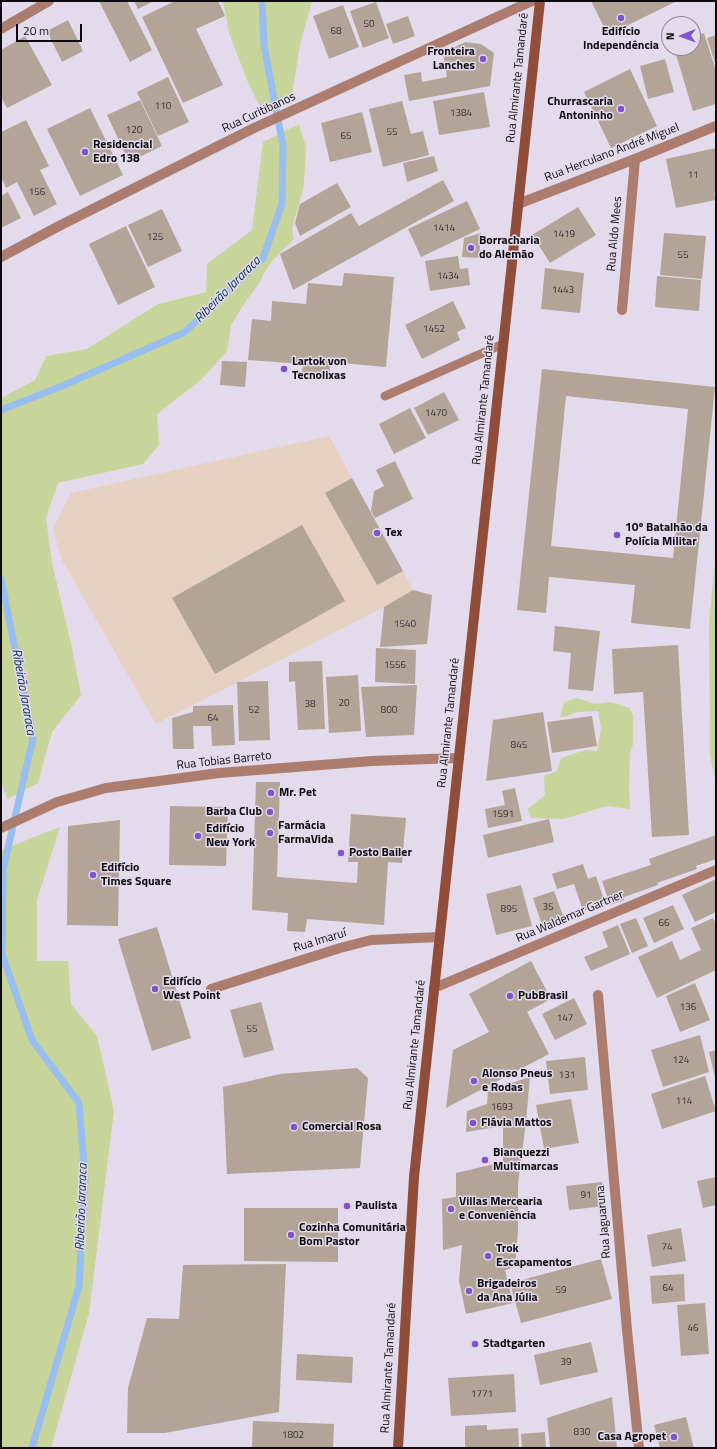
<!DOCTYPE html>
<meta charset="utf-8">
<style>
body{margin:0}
#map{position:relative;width:717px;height:1449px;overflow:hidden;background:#e3daeb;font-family:"Titillium Web",sans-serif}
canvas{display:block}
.frame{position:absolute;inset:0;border:2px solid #0e0c11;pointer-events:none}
.north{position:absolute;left:661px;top:16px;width:40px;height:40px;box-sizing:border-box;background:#e3daeb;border:1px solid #8e8894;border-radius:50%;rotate:269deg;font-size:11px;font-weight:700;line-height:16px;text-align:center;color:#0e0c11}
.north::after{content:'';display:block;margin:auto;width:14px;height:18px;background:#7d54cd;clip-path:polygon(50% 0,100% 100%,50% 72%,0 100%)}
.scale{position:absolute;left:16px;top:24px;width:66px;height:18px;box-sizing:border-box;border:2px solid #0e0c11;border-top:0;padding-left:5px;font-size:12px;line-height:14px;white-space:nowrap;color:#0e0c11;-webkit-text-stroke:3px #e3daeb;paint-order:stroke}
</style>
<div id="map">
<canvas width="717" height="1449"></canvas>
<div class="frame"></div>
<div class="north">N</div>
<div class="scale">20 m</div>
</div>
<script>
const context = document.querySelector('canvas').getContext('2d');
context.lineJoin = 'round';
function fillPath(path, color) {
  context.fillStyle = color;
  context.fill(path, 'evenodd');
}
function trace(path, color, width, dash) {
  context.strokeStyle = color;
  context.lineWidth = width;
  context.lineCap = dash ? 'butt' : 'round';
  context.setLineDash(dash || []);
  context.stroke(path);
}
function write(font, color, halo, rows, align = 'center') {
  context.font = font + ' "Titillium Web",sans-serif';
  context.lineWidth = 3;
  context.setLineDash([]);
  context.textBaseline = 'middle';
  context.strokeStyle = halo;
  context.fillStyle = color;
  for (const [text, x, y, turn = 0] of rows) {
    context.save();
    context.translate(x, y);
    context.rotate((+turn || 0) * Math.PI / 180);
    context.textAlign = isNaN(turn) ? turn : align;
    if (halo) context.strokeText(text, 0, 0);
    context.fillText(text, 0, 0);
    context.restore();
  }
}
const industrial = new Path2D(`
 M329,436L413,590L384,607L156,724L62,560L53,529L71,493Z`);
const green = new Path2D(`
 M223,1H312L300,45L292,94L261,108L249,85L229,33Z
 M299,124L306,147L305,171L303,190L292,228L294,239L272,261L264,273L258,285L246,301L231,325L227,351L201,380L157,414L159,445L143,464L58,483L46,518L52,563L72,648L81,695L52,732L38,783L7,799L1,781V398L35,380L46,356L87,349L158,304L206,292L207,264L252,230L263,142Z
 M716,552V784L710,755L709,624Z
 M577,698L595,704L611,702L629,708L633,715V744L630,753L629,788L630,809L606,806L564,819L531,818L528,809L545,795L544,776L557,771L561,758L585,750L597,751L601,728L598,711L578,712L560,718L564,702Z
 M60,827L37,900V961H68L71,1004L97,1036L114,1111L89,1313L51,1448H1V850Z`);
const stream = new Path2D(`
 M1,410L62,386L185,332L263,258L282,204L283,146L264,45L262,1
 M1,579L33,738L3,870L2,954L32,1040L79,1103L85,1178L79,1286L32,1448`);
const building = new Path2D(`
 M99,1H127L152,50L130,62Z
 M134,1H154L138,9Z
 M175,1H218L225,16L196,29L223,85L183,103L142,17Z
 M591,1H677L608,35Z
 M376,2L389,38L363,48L350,11Z
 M343,5L359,47L329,59L313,16Z
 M408,16L415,36L393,44L386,24Z
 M68,20L83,51L62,62L47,31Z
 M704,33L716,71V104L693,111L674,48H693V36Z
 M716,35V66L707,38Z
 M25,36L52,85L7,108L1,97V50Z
 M465,42L481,44L494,53L490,86L409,101L404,75L421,72L422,82L447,77L443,53Z
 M665,59L674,92L648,99L640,66Z
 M630,69L657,126L611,148L584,92Z
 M168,77L189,122L158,136L137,92Z
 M484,92L490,127L439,135L433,101Z
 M140,100L162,146L129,162L107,115Z
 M402,101L411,134L423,131L429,155L383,167L369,109Z
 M90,108L123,175L80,196L47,129Z
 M362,112L372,152L330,162L321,123Z
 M26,120L49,166L40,170L57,204L34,216L17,182L6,188L1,177V132Z
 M716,148V192L714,193L716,200L676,208L666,159Z
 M434,156L438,171L407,182L403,163Z
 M443,180L454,201L293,290L280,254L351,213L359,226Z
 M337,183L351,207L300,236L295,223L300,204Z
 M8,192L21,218L1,228V196Z
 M467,201L480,229L421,257L408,229Z
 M578,207L596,235L550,263L532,235Z
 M162,209L182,251L148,267L128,225Z
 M126,226L155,287L118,305L89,244Z
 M481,233L479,258L462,257L464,238Z
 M664,233L706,236L702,279L660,275Z
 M458,256L460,269L468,268L470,285L430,291L425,261Z
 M545,268L584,273L580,313L541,309Z
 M344,273L394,277L386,367L331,362L329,375L302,373L303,364L248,360L252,319L271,321L272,301L306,304L308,283L342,286Z
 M657,276L701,280L699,311L655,307Z
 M453,301L466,328L457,332L460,340L422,359L405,325Z
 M222,361L247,362L245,387L220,385Z
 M542,369L715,387L690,629L631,623L635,585L549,577L546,613L517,610ZM566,396L688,409L673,558L551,546Z
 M444,392L459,420L428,435L414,408Z
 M410,408L426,438L394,454L379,424Z
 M395,461L413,499L375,518L371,511L374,491L384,486L376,470Z
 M352,478L403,571L377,585L325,493Z
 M302,525L345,601L215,674L172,598Z
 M413,590L432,595L427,644L380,647L384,607Z
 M555,626L600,631L593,691L568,689L571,653L553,651Z
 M678,645L689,835L652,837L643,692L614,694L612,649Z
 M376,648L416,650L415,684L375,682Z
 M322,661L325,729L298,730L295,681L289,682V662Z
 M358,675L361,731L329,733L326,677Z
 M268,681L270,740L239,741L237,682Z
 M417,685L414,735L366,737L361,687Z
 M233,705L235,745L212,746L211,726H193L194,749H173L172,718L193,712V706Z
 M543,712L552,771L486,781L493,720Z
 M592,716L597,746L552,753L547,722Z
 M256,782H280L277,877L357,883L358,862H348L351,814L406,818L402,863L388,862L384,925L307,919L305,932L287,931L288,913L252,910Z
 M515,788L522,821L488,828L485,809L505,805L502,791Z
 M170,806L228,807L226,866L169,865Z
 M549,819L554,842L488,858L483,835Z
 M120,820L118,926L67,925L68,826Z
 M716,835V859L696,866L697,869L657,883L658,885L624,897V900L610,905L602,881L651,865L649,859Z
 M583,864L588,879L596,876L605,903L583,911L574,884L557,889L552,874Z
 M716,879V912L695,922L682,895Z
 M521,885L532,926L496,935L486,894Z
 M554,891L564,918L542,925L533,898Z
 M673,905L684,929L654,943L643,918Z
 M636,918L648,946L632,953L620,924Z
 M713,918L716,925V970L657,998L638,957L672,941L680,960L701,950L691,928Z
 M618,925L630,954L591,971L584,957L608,947L602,932Z
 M157,927L191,1038L152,1051L118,939Z
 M531,961L551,999L527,1012L549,1054L446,1108L453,1050L489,1032L469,994Z
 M695,983L710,1020L680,1032L666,996Z
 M574,998L587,1024L555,1040L542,1014Z
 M261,1002L274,1050L244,1058L230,1010Z
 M700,1035L709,1072L663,1087L651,1050Z
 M716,1050V1077H715L709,1052Z
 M585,1057L588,1090L550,1094L546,1061Z
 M357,1068L368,1078L360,1168L227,1174L223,1087L280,1074Z
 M705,1076L716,1111L662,1129L651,1094Z
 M530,1077L526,1122L518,1184V1230L515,1267L505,1270L513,1303L466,1314L459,1281L462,1245L443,1250L442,1199L456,1197V1173L503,1162V1126L466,1132L467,1111L487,1104L488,1091Z
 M571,1099L579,1143L544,1149L536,1105Z
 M716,1177V1205L703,1208L697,1181Z
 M602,1182L605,1206L569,1210L566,1186Z
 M244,1208H338V1262L244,1261Z
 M681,1228L686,1261L652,1267L647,1235Z
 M601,1259L612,1299L521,1323L510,1283Z
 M286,1264L279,1412L165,1433H127L128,1388L147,1318L179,1319L183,1265Z
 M684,1274L685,1301L652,1304L650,1276Z
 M705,1303L709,1354L681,1356L677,1305Z
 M591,1342L598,1372L540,1385L534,1355Z
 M297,1354L353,1357L352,1383L296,1380Z
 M514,1374L516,1412L451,1416L448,1378Z
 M612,1397L617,1448H550L547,1418Z
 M686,1417L694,1448H660L654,1425Z
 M253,1421L334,1424L333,1448H252Z
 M487,1425V1430L518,1428L519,1448H465V1426Z
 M545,1432L546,1448H522L521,1434Z`);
const service = new Path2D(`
 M385,396L503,344`);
const minor = new Path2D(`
 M1,29L49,1
 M518,204L635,159L716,126
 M1,257L59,226L254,128L532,1
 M622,310L635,159
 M1,828L57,802L106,788L219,773L372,761L459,758
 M434,988L716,870
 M211,989L340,948L371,940L439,937
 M598,995L627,1330L639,1448`);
const secondary = new Path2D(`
 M398,1448L414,1177L540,1`);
const markers = [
 [621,18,4,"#7d54cd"],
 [483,59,4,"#7d54cd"],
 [621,109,4,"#7d54cd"],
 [85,152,4,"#7d54cd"],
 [471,248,4,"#7d54cd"],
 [284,369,4,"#7d54cd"],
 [377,533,4,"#7d54cd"],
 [617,535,4,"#7d54cd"],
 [271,793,4,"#7d54cd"],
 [270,812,4,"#7d54cd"],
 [270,833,4,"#7d54cd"],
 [198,836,4,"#7d54cd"],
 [341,853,4,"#7d54cd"],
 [93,875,4,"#7d54cd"],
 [155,989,4,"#7d54cd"],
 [510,996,4,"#7d54cd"],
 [474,1081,4,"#7d54cd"],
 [473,1123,4,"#7d54cd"],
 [294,1127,4,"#7d54cd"],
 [485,1160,4,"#7d54cd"],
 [347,1206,4,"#7d54cd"],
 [451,1209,4,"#7d54cd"],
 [291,1235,4,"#7d54cd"],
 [488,1256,4,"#7d54cd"],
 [469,1291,4,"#7d54cd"],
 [475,1344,4,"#7d54cd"],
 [674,1437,4,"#7d54cd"]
];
const numberNames = [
 ["50",369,25],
 ["68",336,32],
 ["110",163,107],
 ["1384",461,114],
 ["120",134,131],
 ["55",392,133],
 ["65",346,137],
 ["11",693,176],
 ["156",37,193],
 ["1414",444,229],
 ["1419",564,235],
 ["125",155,238],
 ["55",683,256],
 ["1434",448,277],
 ["1443",563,291],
 ["1452",434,330],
 ["1470",436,414],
 ["1540",405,625],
 ["1556",395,666],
 ["20",344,704],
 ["38",310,705],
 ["52",254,711],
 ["800",389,711],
 ["64",213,719],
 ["845",519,746],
 ["1591",503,815],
 ["35",548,908],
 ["895",509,910],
 ["66",664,924],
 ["136",688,1008],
 ["147",565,1019],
 ["55",252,1030],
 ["124",681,1061],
 ["131",567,1076],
 ["114",684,1102],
 ["1693",502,1108],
 ["91",586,1196],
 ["74",667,1248],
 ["64",668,1289],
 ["59",561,1291],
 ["46",693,1329],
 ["39",566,1363],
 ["1771",482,1395],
 ["830",582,1433],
 ["1802",293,1436]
];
const poiNames = [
 ["Edifício",621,32,"center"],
 ["Independência",621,46,"center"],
 ["Fronteira",475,52,"right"],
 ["Lanches",475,66,"right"],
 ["Churrascaria",613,102,"right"],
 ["Antoninho",613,116,"right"],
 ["Residencial",93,145],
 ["Edro 138",93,159],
 ["Borracharia",479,241],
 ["do Alemão",479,255],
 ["Lartok von",292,362],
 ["Tecnolixas",292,376],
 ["10º Batalhão da",625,528],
 ["Polícia Militar",625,542],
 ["Tex",385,533],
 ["Mr. Pet",279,793],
 ["Barba Club",262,812,"right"],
 ["Farmácia",278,826],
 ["FarmaVida",278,840],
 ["Edifício",206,829],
 ["New York",206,843],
 ["Posto Bailer",349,853],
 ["Edifício",101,868],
 ["Times Square",101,882],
 ["Edifício",163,982],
 ["West Point",163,996],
 ["PubBrasil",518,996],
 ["Alonso Pneus",482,1074],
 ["e Rodas",482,1088],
 ["Flávia Mattos",481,1123],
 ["Comercial Rosa",302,1127],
 ["Bianquezzi",493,1153],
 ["Multimarcas",493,1167],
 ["Villas Mercearia",459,1202],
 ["e Conveniência",459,1216],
 ["Paulista",355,1206],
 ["Cozinha Comunitária",299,1228],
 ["Bom Pastor",299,1242],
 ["Trok",496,1249],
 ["Escapamentos",496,1263],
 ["Brigadeiros",477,1284],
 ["da Ana Júlia",477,1298],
 ["Stadtgarten",483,1344],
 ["Casa Agropet",666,1437,"right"]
];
const streetNames = [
 ["Rua Almirante Tamandaré",518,78,-84],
 ["Rua Curitibanos",259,113,-25],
 ["Rua Herculano André Miguel",612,153,-21],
 ["Rua Aldo Mees",615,234,-85],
 ["Rua Almirante Tamandaré",484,400,-84],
 ["Rua Almirante Tamandaré",449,723,-84],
 ["Rua Tobias Barreto",224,761,-6],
 ["Rua Waldemar Gartner",570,917,-23],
 ["Rua Imaruí",320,941,-17],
 ["Rua Almirante Tamandaré",415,1045,-84],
 ["Rua Jaguaruna",604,1222,-95],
 ["Rua Almirante Tamandaré",389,1368,-87]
];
const waterNames = [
 ["Ribeirão Jararaca",228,290,-45],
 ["Ribeirão Jararaca",23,692,80],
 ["Ribeirão Jararaca",82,1207,-88]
];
fillPath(industrial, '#e5d0c2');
fillPath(green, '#c8d59a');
trace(stream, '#98beef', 7);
fillPath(building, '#b2a598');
trace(service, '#ac7d6f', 9);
trace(minor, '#ac7d6f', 10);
trace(secondary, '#904d3a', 10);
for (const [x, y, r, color] of markers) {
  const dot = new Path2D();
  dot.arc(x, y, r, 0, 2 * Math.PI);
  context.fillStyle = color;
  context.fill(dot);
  trace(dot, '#e3daeb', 1.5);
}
write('10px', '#373233', null, numberNames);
write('bold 12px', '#0e0c11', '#e3daeb', poiNames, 'left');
write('12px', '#0e0c11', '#e3daeb', streetNames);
write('italic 13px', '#08305b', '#e3daeb', waterNames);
</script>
